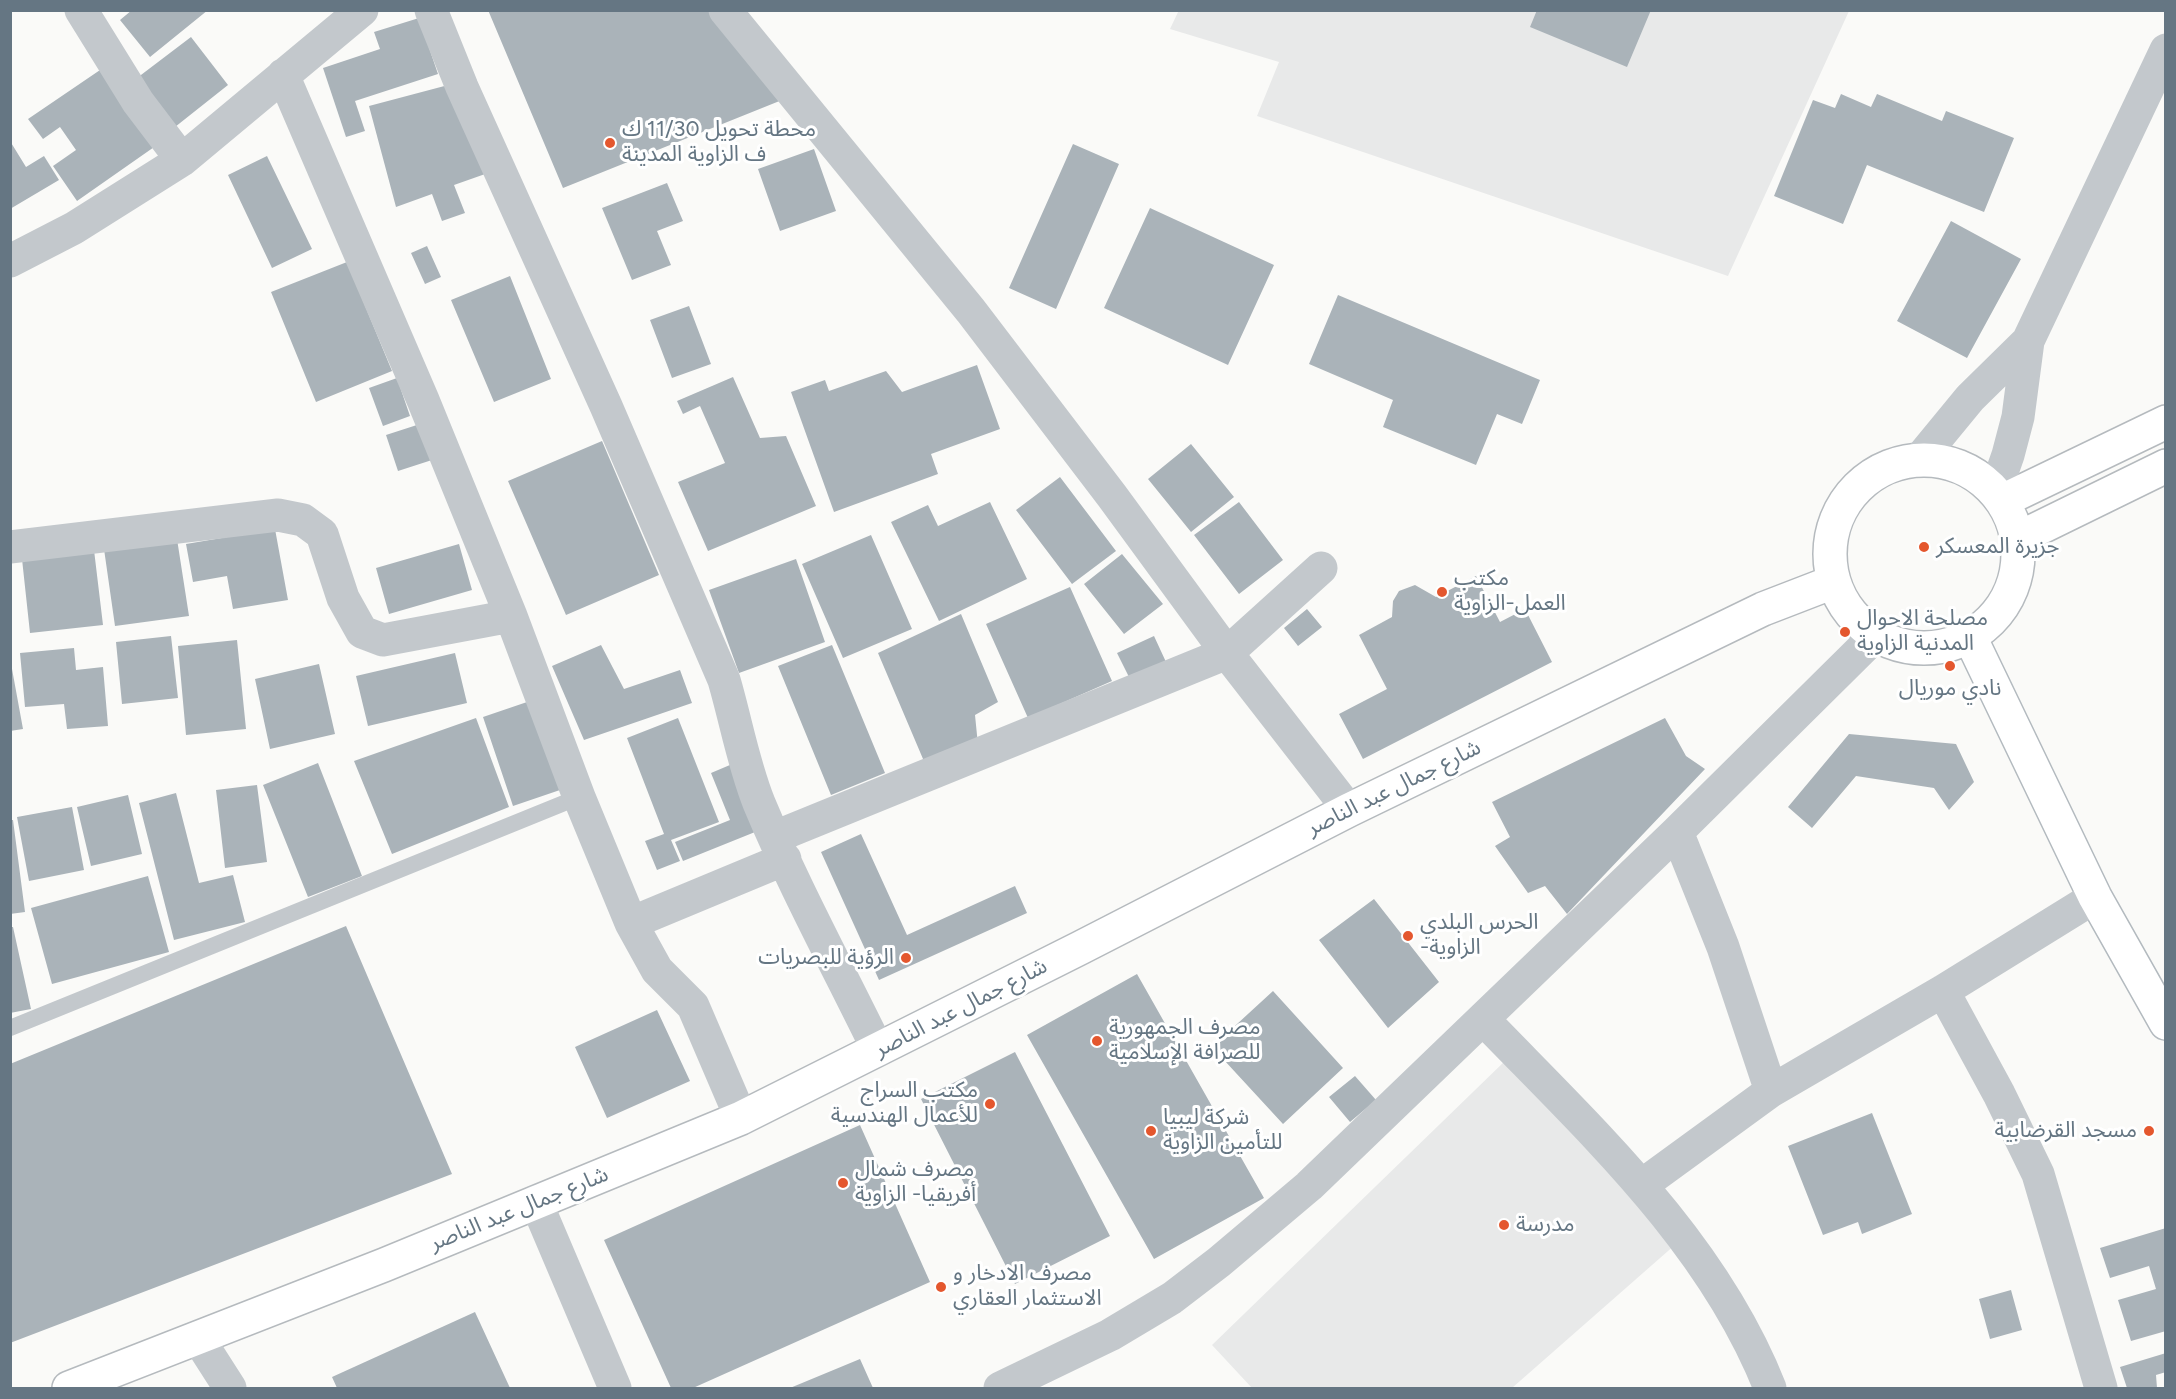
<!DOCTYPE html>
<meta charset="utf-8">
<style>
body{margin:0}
#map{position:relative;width:2176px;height:1399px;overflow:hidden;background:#fafaf8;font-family:Figtree,sans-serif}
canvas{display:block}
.frame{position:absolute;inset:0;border:12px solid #657683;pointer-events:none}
</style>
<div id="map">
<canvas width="2176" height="1399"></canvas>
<div class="frame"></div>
</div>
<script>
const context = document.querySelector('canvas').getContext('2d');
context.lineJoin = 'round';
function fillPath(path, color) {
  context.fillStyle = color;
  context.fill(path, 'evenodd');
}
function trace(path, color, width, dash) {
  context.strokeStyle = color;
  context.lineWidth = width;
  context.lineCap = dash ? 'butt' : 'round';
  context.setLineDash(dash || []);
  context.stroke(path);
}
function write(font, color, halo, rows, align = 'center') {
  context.font = font + ' Figtree,"Noto Sans Arabic",sans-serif';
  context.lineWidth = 6;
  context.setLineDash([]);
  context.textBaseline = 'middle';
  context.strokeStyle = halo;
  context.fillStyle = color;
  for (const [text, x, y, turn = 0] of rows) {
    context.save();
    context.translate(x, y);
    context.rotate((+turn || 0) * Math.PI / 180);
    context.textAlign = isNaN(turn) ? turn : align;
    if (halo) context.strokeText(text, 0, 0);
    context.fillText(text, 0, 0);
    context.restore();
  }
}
const built = new Path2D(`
 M1179,10L1849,11L1728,276L1257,116L1279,62L1170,29Z
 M1506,1060L1676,1244L1512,1388H1252L1212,1345Z`);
const building = new Path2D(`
 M132,10H208L150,57L120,20Z
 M488,10H716L787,98L563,188Z
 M1537,10H1651L1627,67L1530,27Z
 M419,18L438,74L355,101L365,131L346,137L323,68L380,49L374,32Z
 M191,37L228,85L175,127L137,78Z
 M103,68L157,145L77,201L53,166L76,150L60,127L43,139L28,119Z
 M452,84L488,173L454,185L465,213L442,221L432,194L396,207L369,106Z
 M1841,94L1871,107L1877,94L1942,121L1946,111L2014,138L1984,212L1867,165L1843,224L1774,196L1813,100L1835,108Z
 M10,141L26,167L44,156L59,180L10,209Z
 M1073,144L1119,164L1056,309L1009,288Z
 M814,149L836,211L780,231L758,169Z
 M267,156L312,249L272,268L228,175Z
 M667,183L683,221L657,231L671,265L632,280L602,208Z
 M1150,208L1274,265L1228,365L1104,308Z
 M1951,221L2021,259L1967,358L1897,321Z
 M427,246L441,277L425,284L411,253Z
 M347,262L392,371L316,402L271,292Z
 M510,276L551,379L494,402L451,300Z
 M1338,295L1540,380L1522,424L1497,414L1476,465L1383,427L1393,400L1309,364Z
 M689,306L711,364L672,378L650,320Z
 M977,365L1000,429L931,454L938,474L834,512L791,392L825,380L829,391L886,371L902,392Z
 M733,377L760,438L786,436L816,506L708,551L678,482L725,463L700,406L683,414L677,401Z
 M397,378L410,416L383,426L369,388Z
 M420,424L432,460L398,471L386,435Z
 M602,441L659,575L566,615L508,481Z
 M1191,444L1234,497L1191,532L1148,479Z
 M1060,477L1116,551L1072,584L1016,510Z
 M990,502L1027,579L939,621L891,522L928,505L938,526Z
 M1239,502L1283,560L1239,594L1194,535Z
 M275,529L288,600L233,609L227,576L193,582L186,544Z
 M871,535L912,629L843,658L802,564Z
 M177,539L189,616L115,626L104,549Z
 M459,544L472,590L389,614L376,568Z
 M94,550L103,625L30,633L22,559Z
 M1122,554L1163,604L1124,634L1084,584Z
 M796,559L825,642L739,673L709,590Z
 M1476,576L1500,622L1525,609L1552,662L1363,759L1339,714L1387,689L1359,635L1392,617L1393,601L1399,591L1415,585L1436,597Z
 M1070,587L1112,681L1028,718L986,624Z
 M1307,609L1322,627L1298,646L1284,628Z
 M961,614L998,702L975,715L978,745L926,766L878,653Z
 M171,636L178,698L122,704L116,642Z
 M1154,636L1166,662L1130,679L1117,653Z
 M237,640L246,729L186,735L178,646Z
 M601,645L624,689L680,670L692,703L584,740L552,666Z
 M832,645L885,773L831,795L778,666Z
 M74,648L76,670L103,667L108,726L67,729L64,704L25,707L20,653Z
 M455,653L467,703L368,726L356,676Z
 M10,658L23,729L10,731Z
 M319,664L335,734L270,749L255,679Z
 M530,701L560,790L513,806L483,717Z
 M476,718L509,807L392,854L354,761Z
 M678,718L719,822L671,840L680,861L657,870L645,841L664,834L627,738Z
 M1665,718L1686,756L1705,769L1567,914L1545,886L1528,893L1495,846L1510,837L1492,802Z
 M1849,734L1956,744L1974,782L1949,810L1934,788L1856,776L1812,828L1788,807Z
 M737,762L765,828L683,861L675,842L730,820L711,773Z
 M318,763L362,876L308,897L263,785Z
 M257,785L267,862L225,868L216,790Z
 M176,793L199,883L233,875L245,922L174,940L139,803Z
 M128,795L142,854L91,866L77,807Z
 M72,807L84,870L29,881L17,817Z
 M10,820H13L25,912L10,914Z
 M861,834L907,935L1015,886L1027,913L879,980L821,852Z
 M148,876L169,952L52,984L31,908Z
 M1374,899L1439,982L1388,1028L1319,940Z
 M346,926L452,1174L10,1343V1064Z
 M10,927H13L31,1009L10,1013Z
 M1137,974L1264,1198L1154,1259L1027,1035Z
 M1273,991L1343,1068L1283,1124L1212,1047Z
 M657,1010L690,1081L607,1118L575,1047Z
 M1015,1052L1110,1236L1015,1284L921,1099Z
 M1355,1076L1376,1100L1350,1122L1329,1097Z
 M1872,1113L1912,1214L1862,1234L1858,1222L1823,1235L1788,1146Z
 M860,1125L930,1282L693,1388H671L604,1240Z
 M2166,1228V1331L2131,1341L2118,1300L2156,1289L2149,1266L2110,1278L2100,1248Z
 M2011,1290L2022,1330L1990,1339L1979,1299Z
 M475,1312L510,1388H337L332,1377Z
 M2166,1353V1372L2156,1375L2157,1388H2127L2120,1367Z
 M860,1359L873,1388H790Z`);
const lane = new Path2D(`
 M10,1028L579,797`);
const street = new Path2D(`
 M81,10L138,102L182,160
 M431,10L462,87L606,406L724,680C736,721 743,763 759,803C794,887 838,968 878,1050
 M725,10L971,311L1112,496L1227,653L1349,810
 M283,75L423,400L511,616L579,797L631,923L657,970L693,1006L741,1118
 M10,261L74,228L182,160L362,10
 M1919,460L1970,398L2028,341
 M1995,492L2008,455L2018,417L2028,341L2166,50
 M10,547L278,515L303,520L322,534L343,598L362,632L383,640L511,616
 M1677,832L1723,947L1771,1091
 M775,837L1227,653L1321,568
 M631,923L785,859
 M1943,991L1999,1094L2038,1174L2101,1388
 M1483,1019C1591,1131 1712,1241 1770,1388
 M1642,1185L1771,1091L1943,991L2095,897
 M536,1202L615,1388
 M198,1338L230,1388
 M1000,1388L1110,1335L1172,1298L1219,1262L1309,1186L1677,832L1875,636`);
const secondary = new Path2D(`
 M1970,637L2095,897L2166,1023`);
const primary = new Path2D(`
 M1830 554a94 94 0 1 1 188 0a94 94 0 1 1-188 0Z
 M2002,501L2166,422
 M2017,539L2166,466
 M69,1388L384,1265L741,1118L1080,948L1349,810L1763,609L1833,582`);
const markers = [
 [610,143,6,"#e4572e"],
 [1924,547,6,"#e4572e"],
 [1442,592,6,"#e4572e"],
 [1845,632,6,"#e4572e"],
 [1950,666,6,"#e4572e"],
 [1408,936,6,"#e4572e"],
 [906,958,6,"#e4572e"],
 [1097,1041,6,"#e4572e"],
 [990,1104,6,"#e4572e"],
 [1151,1131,6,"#e4572e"],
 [2149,1131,6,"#e4572e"],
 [843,1183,6,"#e4572e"],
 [1504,1225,6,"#e4572e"],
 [941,1287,6,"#e4572e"]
];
const poiNames = [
 ["محطة تحويل 11/30 ك",622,130],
 ["ف الزاوية المدينة",622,155],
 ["جزيرة المعسكر",1936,547],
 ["مكتب",1454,579],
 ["العمل-الزاوية",1454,604],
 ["مصلحة الاحوال",1857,619],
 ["المدنية الزاوية",1857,644],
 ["نادي موريال",1950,689,"center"],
 ["الحرس البلدي",1420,923],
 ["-الزاوية",1420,948],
 ["الرؤية للبصريات",894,958,"right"],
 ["مصرف الجمهورية",1109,1028],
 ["للصرافة الإسلامية",1109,1053],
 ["مكتب السراج",978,1091,"right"],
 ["للأعمال الهندسية",978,1116,"right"],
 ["شركة ليبيا",1163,1118],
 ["للتأمين الزاوية",1163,1143],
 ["مسجد القرضابية",2137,1131,"right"],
 ["مصرف شمال",855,1170],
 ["أفريقيا- الزاوية",855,1195],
 ["مدرسة",1516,1225],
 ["مصرف الادخار و",953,1274],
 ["الاستثمار العقاري",953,1299]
];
const streetNames = [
 ["شارع جمال عبد الناصر",1394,788,-26],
 ["شارع جمال عبد الناصر",961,1008,-27],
 ["شارع جمال عبد الناصر",519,1209,-22]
];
fillPath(built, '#e8e9e9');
fillPath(building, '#aab3b9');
trace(secondary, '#b3babf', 36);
trace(primary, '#b5babe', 36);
trace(lane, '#c3c8cc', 16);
trace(street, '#c3c8cc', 33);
trace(secondary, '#fff', 33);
trace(primary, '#fff', 33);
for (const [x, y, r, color] of markers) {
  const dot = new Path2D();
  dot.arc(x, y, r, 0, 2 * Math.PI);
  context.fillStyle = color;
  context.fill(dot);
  trace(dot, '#fff', 2);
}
write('22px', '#657683', '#fff', poiNames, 'left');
write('22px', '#657683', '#fff', streetNames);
</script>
